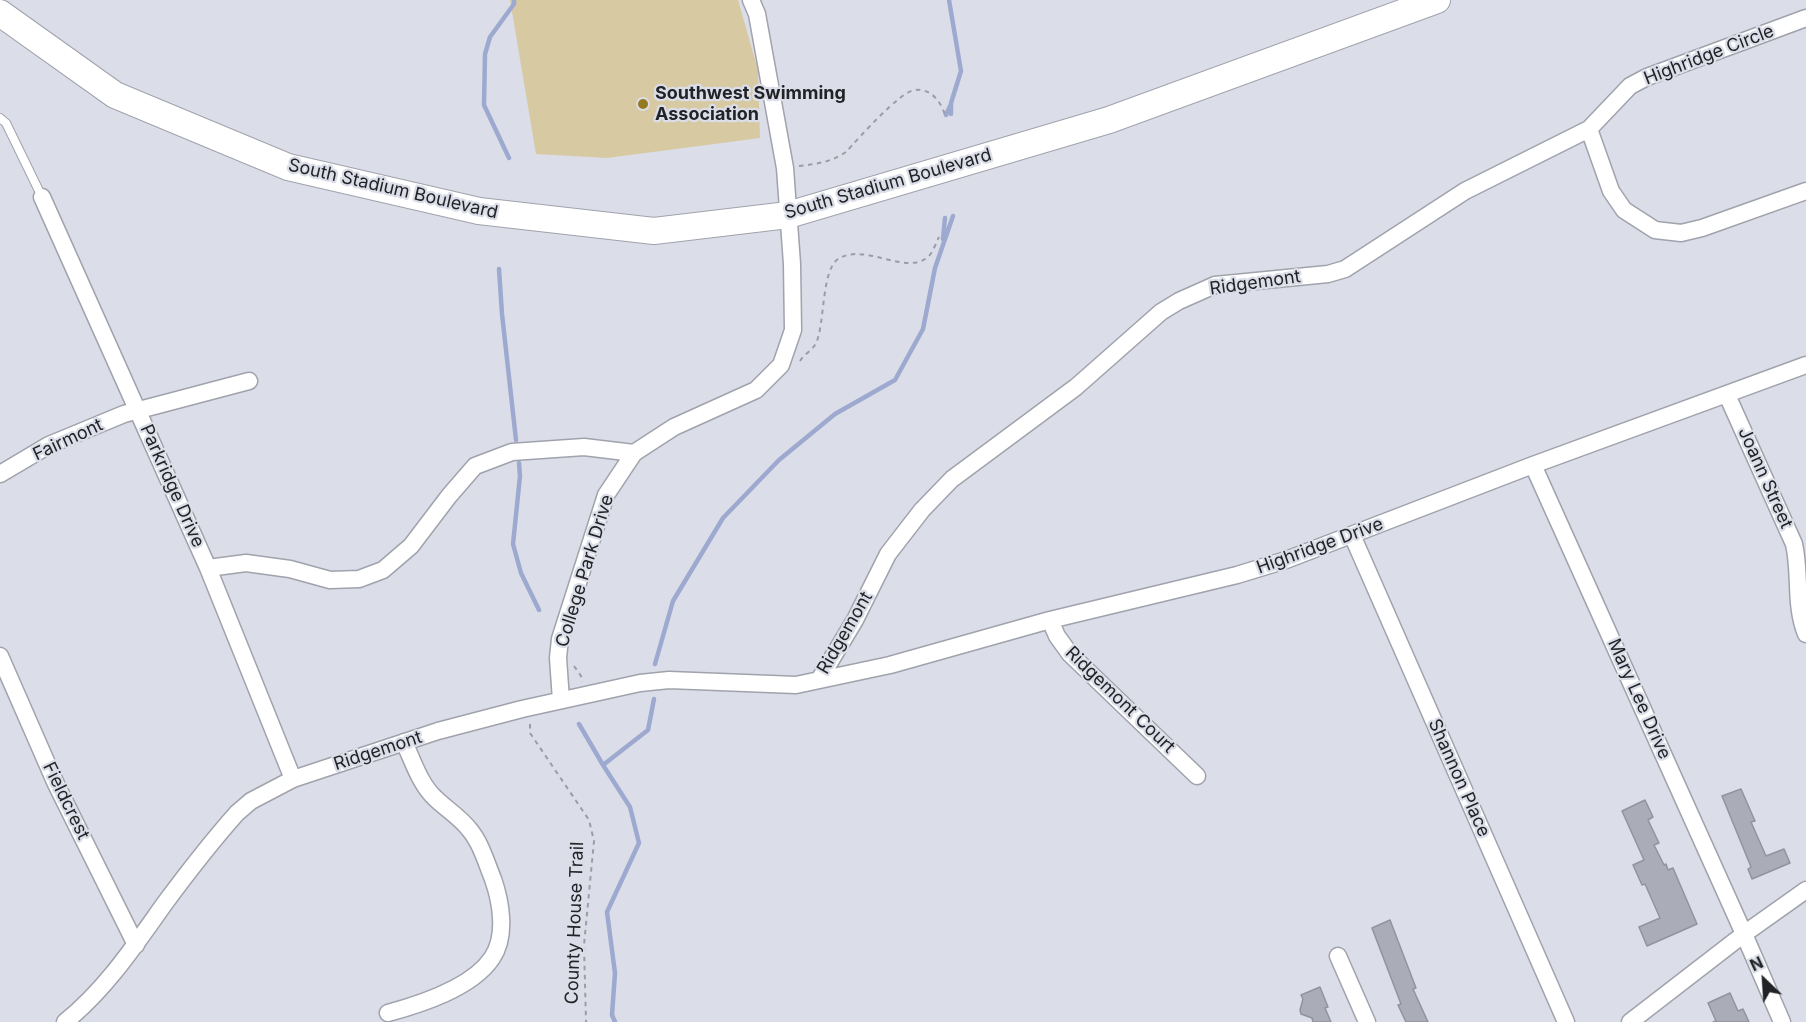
<!DOCTYPE html>
<style>
body{margin:0}
#map{position:relative;width:1806px;height:1022px;overflow:hidden;background:#dbdee8;font-family:Inter,sans-serif}
canvas{display:block}
.north{position:absolute;left:1734px;top:950px;width:60px;height:60px;-webkit-text-stroke:4px #dbdee8;paint-order:stroke;rotate:335deg;font-size:16px;font-weight:700;line-height:24px;text-align:center;color:#222327}
.north::after{content:'';display:block;margin:auto;width:21px;height:27px;background:#222327;clip-path:polygon(50% 0,100% 100%,50% 72%,0 100%)}
</style>
<div id="map">
<canvas width="1806" height="1022"></canvas>
<div class="north">N</div>
</div>
<script>
const context = document.querySelector('canvas').getContext('2d');
context.lineJoin = 'round';
function fillPath(path, color) {
  context.fillStyle = color;
  context.fill(path, 'evenodd');
}
function trace(path, color, width, dash) {
  context.strokeStyle = color;
  context.lineWidth = width;
  context.lineCap = dash ? 'butt' : 'round';
  context.setLineDash(dash || []);
  context.stroke(path);
}
function write(font, color, halo, rows, align = 'center') {
  context.font = font + ' Inter,sans-serif';
  context.lineWidth = 4.5;
  context.setLineDash([]);
  context.textBaseline = 'middle';
  context.strokeStyle = halo;
  context.fillStyle = color;
  for (const [text, x, y, turn = 0] of rows) {
    context.save();
    context.translate(x, y);
    context.rotate((+turn || 0) * Math.PI / 180);
    context.textAlign = isNaN(turn) ? turn : align;
    if (halo) context.strokeText(text, 0, 0);
    context.fillText(text, 0, 0);
    context.restore();
  }
}
const green = new Path2D(`
 M510,0H738L758,70L760,138L607,158L536,154Z`);
const stream = new Path2D(`
 M949,0L961,71L951,103V114
 M946,115L950,106
 M509,158L484,105L485,54L490,37L514,4V0
 M943,239L945,218
 M499,269L502,314L516,440
 M519,463L520,476L513,544L521,573L539,610
 M655,664L673,601L723,518L779,460L835,414L895,380L923,329L935,268L953,216
 M579,724L603,765
 M615,1022L612,1015L615,973L607,912L639,843L630,807L603,765L648,730L654,699`);
const building = new Path2D(`
 M1741,789L1755,821L1751,822L1766,856L1784,849L1790,863L1752,879L1748,869L1751,867L1722,796Z
 M1645,800L1653,817L1648,820L1659,843L1654,845L1664,865L1666,864L1668,870L1673,868L1697,924L1647,946L1639,927L1660,918L1645,884L1642,885L1633,865L1644,860L1622,811Z
 M1390,920L1416,988L1413,989L1428,1022H1406L1398,1005L1401,1004L1372,928Z
 M1320,987L1328,1007L1325,1008L1331,1022H1313L1312,1018L1301,1014L1300,1010L1303,999L1301,995Z
 M1730,993L1738,1011L1743,1009L1749,1022H1713L1716,1021L1708,1003Z`);
const path = new Path2D(`
 M799,166C817,164 831,162 846,152C858,139 900,91 915,90C931,88 941,102 945,115
 M800,361C804,354 813,350 816,343C825,325 821,271 838,259C865,242 905,276 928,257C933,252 936,243 939,237
 M574,666L581,676L582,682
 M530,724V733L589,820L594,841L584,945L586,1022`);
const lane = new Path2D(`
 M0,118L6,123L42,197`);
const street = new Path2D(`
 M1806,18L1647,77L1630,86L1589,129L1611,191L1624,210L1655,230L1681,233L1702,228L1806,191
 M42,197L208,568L293,779
 M1727,395L1794,544C1801,575 1794,604 1806,634
 M1533,465L1744,934L1782,1022
 M0,474L49,445L124,414L249,381
 M1352,535L1566,1022
 M208,568L246,563L290,569L330,580L359,579L383,570L411,546L449,496L475,466L512,452L584,447L634,453
 M1050,620L1057,636L1070,654L1197,776
 M0,656L56,784L136,945
 M819,680L855,620L888,554L922,510L952,479L1076,387L1161,312L1179,301L1215,285L1328,274L1345,269L1465,191L1589,129
 M561,700L558,658L560,639L606,495L634,453L674,427L756,390L781,365L793,330L792,264L785,168L757,14L751,0
 M1338,956L1367,1022
 M388,1013C421,1004 472,988 492,958C507,936 501,902 493,879C486,862 481,843 469,829C459,816 443,807 432,795C419,781 412,759 404,742
 M65,1022C106,989 135,945 165,903C188,872 212,841 237,813L251,801L293,779L438,731L522,709L640,683L669,680L796,685L890,665L1050,620L1237,575L1286,560L1533,465L1806,365
 M1630,1022L1744,934L1806,890`);
const primary = new Path2D(`
 M0,13L115,95L288,167L479,211L654,231L788,215L1109,120L1437,0`);
const markers = [
 [643,104,6,"#967a22"]
];
const streetNames = [
 ["Highridge Circle",1709,55,-21],
 ["South Stadium Boulevard",888,184,-16],
 ["South Stadium Boulevard",393,189,13],
 ["Ridgemont",1255,283,-8],
 ["Fairmont",68,440,-25],
 ["Joann Street",1765,478,66],
 ["Parkridge Drive",172,486,66],
 ["Highridge Drive",1320,546,-20],
 ["College Park Drive",585,571,-73],
 ["Ridgemont",845,633,-60],
 ["Mary Lee Drive",1639,699,66],
 ["Ridgemont Court",1120,700,44],
 ["Ridgemont",378,751,-18],
 ["Shannon Place",1459,778,66],
 ["Fieldcrest",66,801,64],
 ["County House Trail",575,923,-88]
];
const poiNames = [
 ["Southwest Swimming",655,94],
 ["Association",655,115]
];
fillPath(green, '#d7c9a2');
trace(stream, '#9ea9d0', 4.5);
fillPath(building, '#aaadb7');
trace(building, '#91939d', 1.5);
trace(lane, '#a0a2ac', 10);
trace(street, '#a0a2ac', 19);
trace(primary, '#a0a2ac', 28);
trace(path, '#9b9da5', 2, [4.5, 4.5]);
trace(lane, '#fff', 8);
trace(street, '#fff', 16);
trace(primary, '#fff', 26);
for (const [x, y, r, color] of markers) {
  const dot = new Path2D();
  dot.arc(x, y, r, 0, 2 * Math.PI);
  context.fillStyle = color;
  context.fill(dot);
  trace(dot, '#dbdee8', 2);
}
write('18px', '#222327', '#dbdee8', streetNames);
write('bold 18px', '#222327', '#dbdee8', poiNames, 'left');
</script>
